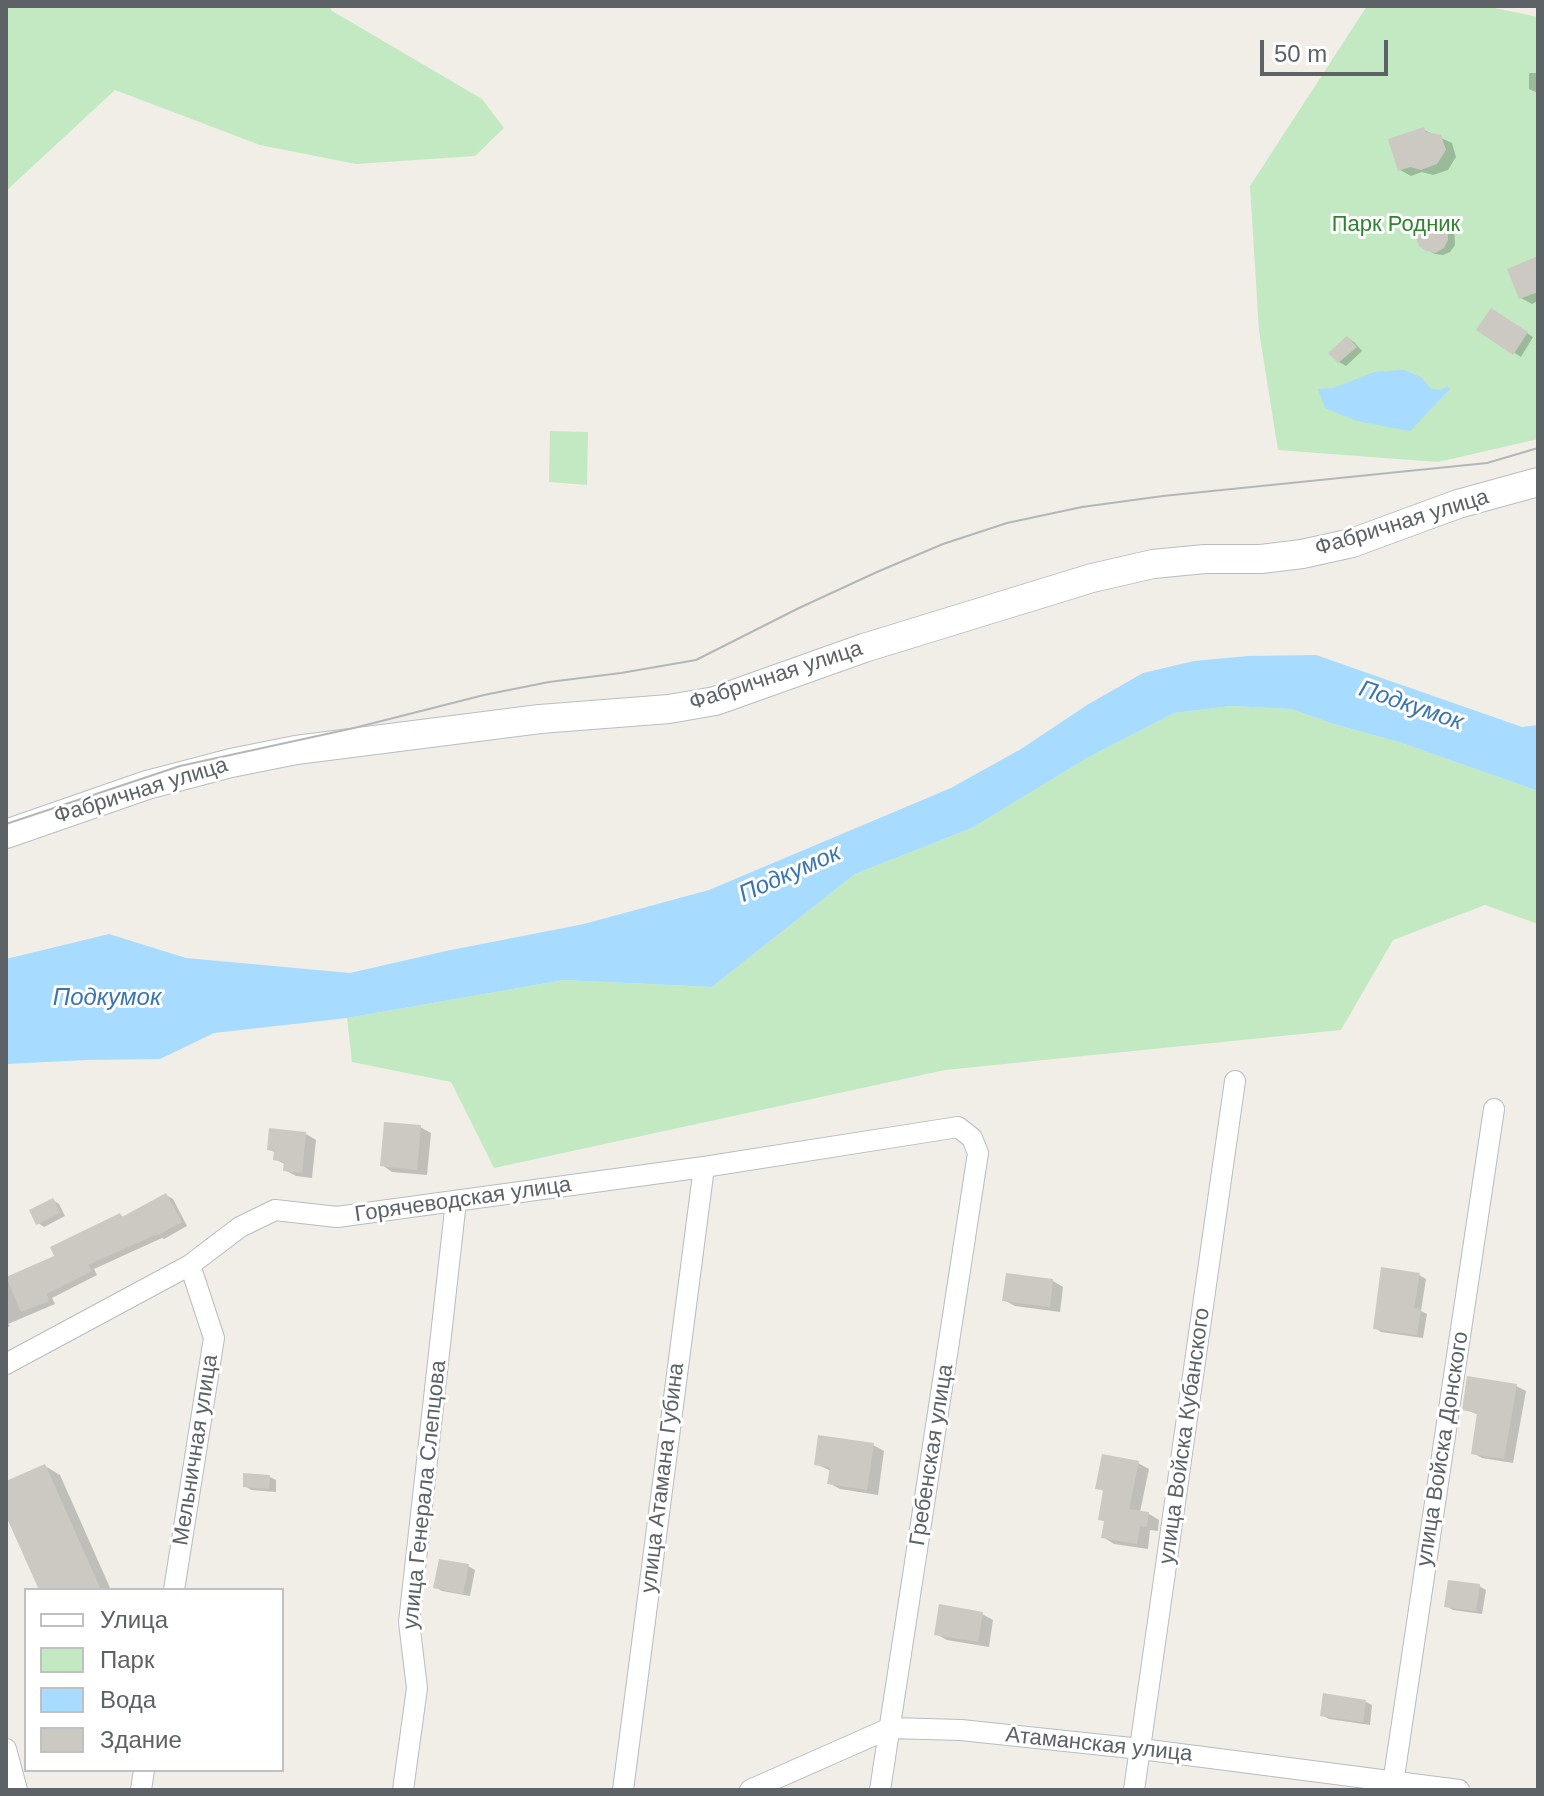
<!DOCTYPE html>
<meta charset="utf-8">
<style>
body{margin:0}
#map{position:relative;width:1544px;height:1796px;overflow:hidden;background:#f0eee6;font-family:Helvetica,sans-serif}
canvas{display:block}
.frame{position:absolute;inset:0;border:8px solid #5d6267;pointer-events:none}
.legend{position:absolute;left:24px;top:1588px;width:260px;height:184px;box-sizing:border-box;background:#fff;border:2px solid #bec0c2;margin:0;padding:10px 14px;list-style:none;font-size:24px;color:#5d6267}
.legend li{display:flex;align-items:center;gap:16px;height:40px}
.legend b{width:40px;border:2px solid #bec0c2}
.scale{position:absolute;left:1260px;top:40px;width:128px;height:36px;box-sizing:border-box;border:4px solid #5d6267;border-top:0;padding-left:10px;font-size:24px;line-height:28px;white-space:nowrap;color:#5d6267;-webkit-text-stroke:6px #fff;paint-order:stroke}
</style>
<div id="map">
<canvas width="1544" height="1796"></canvas>
<div class="frame"></div>
<ul class="legend">
<li><b style="height:10px;background:#fff"></b>Улица</li>
<li><b style="height:22px;background:#c2e9c1"></b>Парк</li>
<li><b style="height:22px;background:#a7dbff"></b>Вода</li>
<li><b style="height:22px;background:#ccc9c3"></b>Здание</li>
</ul>
<div class="scale">50 m</div>
</div>
<script>
const context = document.querySelector('canvas').getContext('2d');
context.lineJoin = 'round';
function fillPath(path, color) {
  context.fillStyle = color;
  context.fill(path, 'evenodd');
}
function trace(path, color, width, dash) {
  context.strokeStyle = color;
  context.lineWidth = width;
  context.lineCap = dash ? 'butt' : 'round';
  context.setLineDash(dash || []);
  context.stroke(path);
}
function write(font, color, halo, rows, align = 'center') {
  context.font = font + ' Helvetica,sans-serif';
  context.lineWidth = 6;
  context.setLineDash([]);
  context.textBaseline = 'middle';
  context.strokeStyle = halo;
  context.fillStyle = color;
  for (const [text, x, y, turn = 0] of rows) {
    context.save();
    context.translate(x, y);
    context.rotate((+turn || 0) * Math.PI / 180);
    context.textAlign = isNaN(turn) ? turn : align;
    if (halo) context.strokeText(text, 0, 0);
    context.fillText(text, 0, 0);
    context.restore();
  }
}
const green = new Path2D(`
 M6,6H329L332,11L482,99L504,128L475,156L356,164L260,145L115,90L6,191Z
 M1367,6H1485L1538,17V439L1438,462L1278,450L1259,331L1250,186Z
 M550,431L588,432L587,485L549,482Z
 M1231,706L1291,709L1337,725L1399,742L1538,791V924L1485,905L1393,940L1341,1030L945,1070L494,1168L451,1082L352,1062L347,1018L564,980L712,987L855,874L972,828L1087,758L1174,713Z`);
const water = new Path2D(`
 M1404,370L1421,377L1431,389L1441,390L1447,386L1450,389L1410,431L1357,421L1325,408L1318,389L1333,388L1375,372Z
 M1316,655L1522,727L1538,725V791L1399,742L1337,725L1291,709L1231,706L1174,713L1087,758L972,828L855,874L712,987L564,980L347,1018L214,1033L160,1059L86,1060L6,1064V959L109,934L186,958L350,973L446,951L584,924L709,890L951,788L1021,749L1087,705L1143,673L1194,661L1248,656Z`);
const shadow = new Path2D(`
 M1529,73H1538V93L1529,89Z
 M1424,130L1452,143L1456,157L1448,170L1433,175L1422,172L1411,176L1400,170Z
 M1447,220L1454,224L1455,245L1450,252L1443,255L1435,254L1427,250Z
 M1538,258V301L1532,304L1521,298Z
 M1491,310L1533,337L1521,357L1479,330Z
 M1348,338L1354,342L1362,351L1346,366L1339,362Z
 M420,1127L431,1133L427,1175L392,1172L382,1165Z
 M306,1134L316,1140L312,1178L296,1176L285,1170L286,1165L275,1159V1153L269,1149Z
 M166,1195L173,1199L187,1226L164,1239L162,1238L94,1269L97,1275L52,1298L55,1304L8,1324L10,1326L6,1328V1279L57,1257L120,1215L125,1218Z
 M53,1200L59,1204L65,1216L44,1227L38,1223Z
 M1419,1275L1426,1279L1421,1311L1427,1314L1423,1338L1381,1332L1375,1328Z
 M1053,1281L1063,1287L1060,1312L1015,1306L1004,1300Z
 M1516,1386L1526,1391L1513,1463L1482,1458L1473,1453L1479,1415L1464,1409Z
 M873,1445L884,1451L878,1495L840,1489L829,1483L831,1471L816,1464Z
 M1138,1463L1149,1469L1140,1512L1149,1514L1159,1520L1158,1531L1150,1530L1148,1549L1114,1544L1103,1537L1106,1522L1100,1519L1105,1492L1098,1488Z
 M45,1466L60,1475L111,1590H41L6,1511V1483Z
 M270,1477L276,1480V1492L251,1490L245,1486Z
 M468,1566L475,1570L470,1596L442,1591L435,1587Z
 M1479,1586L1486,1590L1482,1614L1453,1610L1446,1606Z
 M982,1614L993,1620L989,1647L947,1640L936,1634Z
 M1325,1695L1366,1702L1372,1705L1370,1725L1329,1719L1322,1715Z`);
const building = new Path2D(`
 M1424,127L1426,132L1441,135L1446,150L1437,164L1421,170L1410,167L1398,171L1388,139Z
 M1448,218V240L1444,248L1435,253L1426,251L1419,246L1416,237L1418,228L1425,222Z
 M1538,256V292L1519,299L1507,269Z
 M1491,308L1528,332L1513,355L1476,330Z
 M1347,336L1357,347L1338,363L1328,353Z
 M384,1122L421,1125L417,1170L380,1166Z
 M269,1128L306,1132L302,1173L283,1171L284,1162L273,1160L274,1151L267,1150Z
 M166,1193L182,1222L156,1236L155,1235L88,1265L92,1271L47,1294L49,1301L21,1312L6,1277L54,1256L50,1247L120,1213L122,1217Z
 M53,1198L60,1213L36,1225L29,1210Z
 M1381,1267L1420,1273L1414,1308L1421,1309L1417,1335L1373,1329Z
 M1006,1273L1053,1279L1050,1307L1002,1301Z
 M1467,1376L1517,1384L1504,1459L1471,1454L1477,1413L1462,1410Z
 M818,1435L874,1443L867,1490L827,1484L830,1467L814,1465Z
 M1102,1454L1139,1461L1129,1509L1149,1512L1147,1527L1140,1526L1137,1544L1101,1538L1104,1521L1098,1520L1103,1490L1095,1489Z
 M45,1464L101,1590H39L6,1516V1481Z
 M243,1473L270,1475L269,1489L243,1487Z
 M439,1559L469,1564L463,1594L433,1588Z
 M1448,1580L1480,1584L1476,1611L1444,1607Z
 M939,1604L983,1612L978,1642L934,1635Z
 M1323,1693L1366,1700L1363,1722L1320,1716Z`);
const street = new Path2D(`
 M6,1364L190,1265L240,1227L275,1210L337,1217L704,1167L958,1127L972,1138L978,1153L880,1790
 M174,1590L214,1338L190,1265
 M6,1749L17,1790
 M141,1790L144,1770
 M403,1790L417,1688L409,1622L456,1201
 M623,1790L704,1167
 M750,1790L890,1728L961,1730L1141,1749L1459,1790
 M1134,1790L1235,1081
 M1392,1790L1494,1109`);
const secondary = new Path2D(`
 M6,834L147,785L231,763L296,750L540,719L669,709L715,701L864,648L1092,578L1153,564L1205,559H1261L1302,554L1352,543L1458,504L1538,482`);
const tram = new Path2D(`
 M6,824L180,766L354,728L484,695L549,682L621,673L696,660L799,608L877,572L943,544L1007,523L1082,507L1163,496L1487,463L1538,448`);
const parkNames = [
 ["Парк Родник",1396,225]
];
const streetNames = [
 ["Фабричная улица",1402,523,-17],
 ["Фабричная улица",776,676,-18],
 ["Фабричная улица",141,791,-17],
 ["Горячеводская улица",463,1200,-8],
 ["улица Войска Кубанского",1185,1436,-82],
 ["улица Войска Донского",1443,1449,-81],
 ["Мельничная улица",196,1450,-81],
 ["Гребенская улица",932,1455,-81],
 ["улица Атамана Губина",663,1478,-83],
 ["улица Генерала Слепцова",425,1495,-84],
 ["Атаманская улица",1099,1745,6]
];
const waterNames = [
 ["Подкумок",1411,706,19],
 ["Подкумок",790,874,-24],
 ["Подкумок",107,998]
];
fillPath(green, '#c2e9c1');
fillPath(water, '#a7dbff');
fillPath(shadow, '#0003');
fillPath(building, '#ccc9c3');
trace(street, '#b8bcc0', 22);
trace(secondary, '#b9bdc2', 30);
trace(street, '#fff', 20);
trace(secondary, '#fff', 28);
trace(tram, '#b5b6b7', 2);
write('22px', '#308331', '#fff', parkNames);
write('22px', '#5d6267', '#fff', streetNames);
write('italic 24px', '#3b75af', '#fff', waterNames);
</script>
